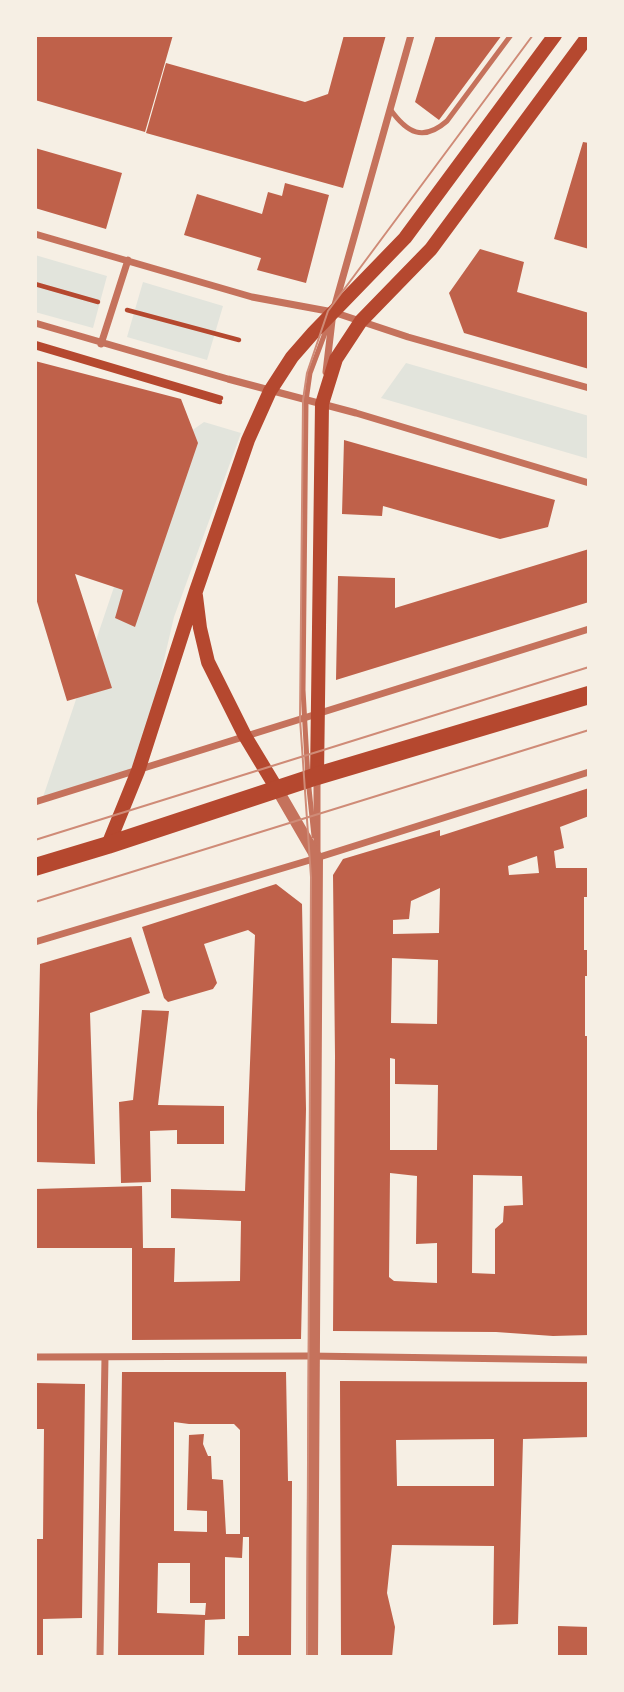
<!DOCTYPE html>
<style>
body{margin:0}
#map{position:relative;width:624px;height:1692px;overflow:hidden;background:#f6efe4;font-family:Cabin,sans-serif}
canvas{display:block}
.frame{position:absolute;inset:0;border:37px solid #f6efe4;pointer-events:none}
</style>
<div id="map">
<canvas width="624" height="1692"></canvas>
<div class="frame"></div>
</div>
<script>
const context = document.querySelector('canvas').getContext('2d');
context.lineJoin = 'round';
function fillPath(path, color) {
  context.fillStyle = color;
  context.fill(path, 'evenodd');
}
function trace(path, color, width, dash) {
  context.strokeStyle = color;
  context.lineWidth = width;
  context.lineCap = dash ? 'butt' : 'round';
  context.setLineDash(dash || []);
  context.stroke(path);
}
const green = new Path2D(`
 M35,255L107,276L93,328L35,312Z
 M143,282L223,306L207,360L127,337Z
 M406,363L589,416V459L381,398Z
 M204,422L241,433L174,617L138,771L42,800L114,587L177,441Z`);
const building = new Path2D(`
 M35,35H173L145,132L35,100Z
 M344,35H386L343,188L146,133L166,63L305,102L328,94Z
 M436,35H502L439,120L415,102Z
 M583,142L589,143V249L554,239Z
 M35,148L122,173L106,229L35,208Z
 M285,183L329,195L306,283L257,270L261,258L184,235L197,194L262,214L268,192L282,196Z
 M480,249L524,262L517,292L589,313V369L464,333L449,293Z
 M35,361L181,399L198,443L135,627L115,618L123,590L75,574L112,688L67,701L35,595Z
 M344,440L555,500L548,527L500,539L383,506L382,516L342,514Z
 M589,549V602L336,680L338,576L395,578V608Z
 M589,788V816L560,827L564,848L554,851L556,868H589V897H584V950H589V976H585V1036H589V1335L553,1336L496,1332L333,1331L335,1056L333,875L343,859L440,830V836ZM537,856L539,873L509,875L508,866ZM440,888L439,933L393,934V920L409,919L411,901ZM392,958L438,960L437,1024L391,1023ZM390,1058L395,1059V1084L438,1085L437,1150H390ZM390,1173L417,1176L416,1244L437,1243V1283L394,1281L389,1277ZM473,1175L522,1176L523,1205L504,1206L503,1222L495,1229V1274L472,1273Z
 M276,884L302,904L306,1109L301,1339L132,1340V1248H35V1189L142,1186L143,1248H175L174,1282L240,1281L241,1221L171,1218V1189L245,1191L255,935L248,930L204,944L217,983L213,989L168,1002L164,998L142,927Z
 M131,937L150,993L90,1013L95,1164L36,1162L40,964Z
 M142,1010L169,1011L158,1105L224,1106V1144H177V1130L150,1131L151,1182L121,1183L119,1102L133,1100Z
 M122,1372H286L288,1481H292L291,1657H238V1636H249V1537H243L242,1558L225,1557V1619L205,1620L204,1657H118ZM174,1422L189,1424H234L240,1430V1534H226L223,1480L212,1479L211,1456H208L203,1444L204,1434L189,1435L187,1510L207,1511V1532L174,1531ZM158,1563H190V1603H206L205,1615L157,1613Z
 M340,1381L589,1382V1437L523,1439L518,1624L493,1625L494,1546L392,1545L387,1593L395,1627L392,1657H341ZM494,1439V1486H397L396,1440Z
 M35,1383L85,1384L82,1618L43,1619V1657H35V1539H43L44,1429H35Z
 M558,1626L589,1627V1657H558Z`);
const path = new Path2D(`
 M35,284L98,302
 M127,310L239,340
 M35,343L221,398
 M35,347L220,402`);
const service = new Path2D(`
 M390,109C407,133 423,142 447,121L511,35
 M314,836L308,779L303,690L306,401L310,373L328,325`);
const minor = new Path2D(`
 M35,234L252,297L333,312L408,337L589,388
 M35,323L228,379L356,413L589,483
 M101,344L128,260
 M326,372L333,312L411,35
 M35,802L589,629
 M317,854V778
 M35,942L310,860L589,772
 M35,1357L308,1356L589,1360
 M100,1657L105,1357`);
const tertiary = new Path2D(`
 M277,789L317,858L312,1657`);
const secondary = new Path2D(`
 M196,596L200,628L208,662L245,736L277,789
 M317,776L322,404L336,359L361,321L431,249L589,35
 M108,845L138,771L196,591L248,440L270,391L292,357L313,333L405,238L555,35`);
const primary = new Path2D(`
 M35,867L108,845L317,776L589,695`);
const tram = new Path2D(`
 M35,840L589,667
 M35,902L589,730
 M307,1657L311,877L300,719L303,400L307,373L328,311L533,35`);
fillPath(green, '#e2e4dc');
fillPath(building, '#bf614a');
trace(path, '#b5482f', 4.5);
trace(service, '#c5725c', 5);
trace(minor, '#c5725c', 7);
trace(tertiary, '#c5725c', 12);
trace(secondary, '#b5482f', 14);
trace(primary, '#b5482f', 18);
trace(tram, '#cf8b77', 2);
</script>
